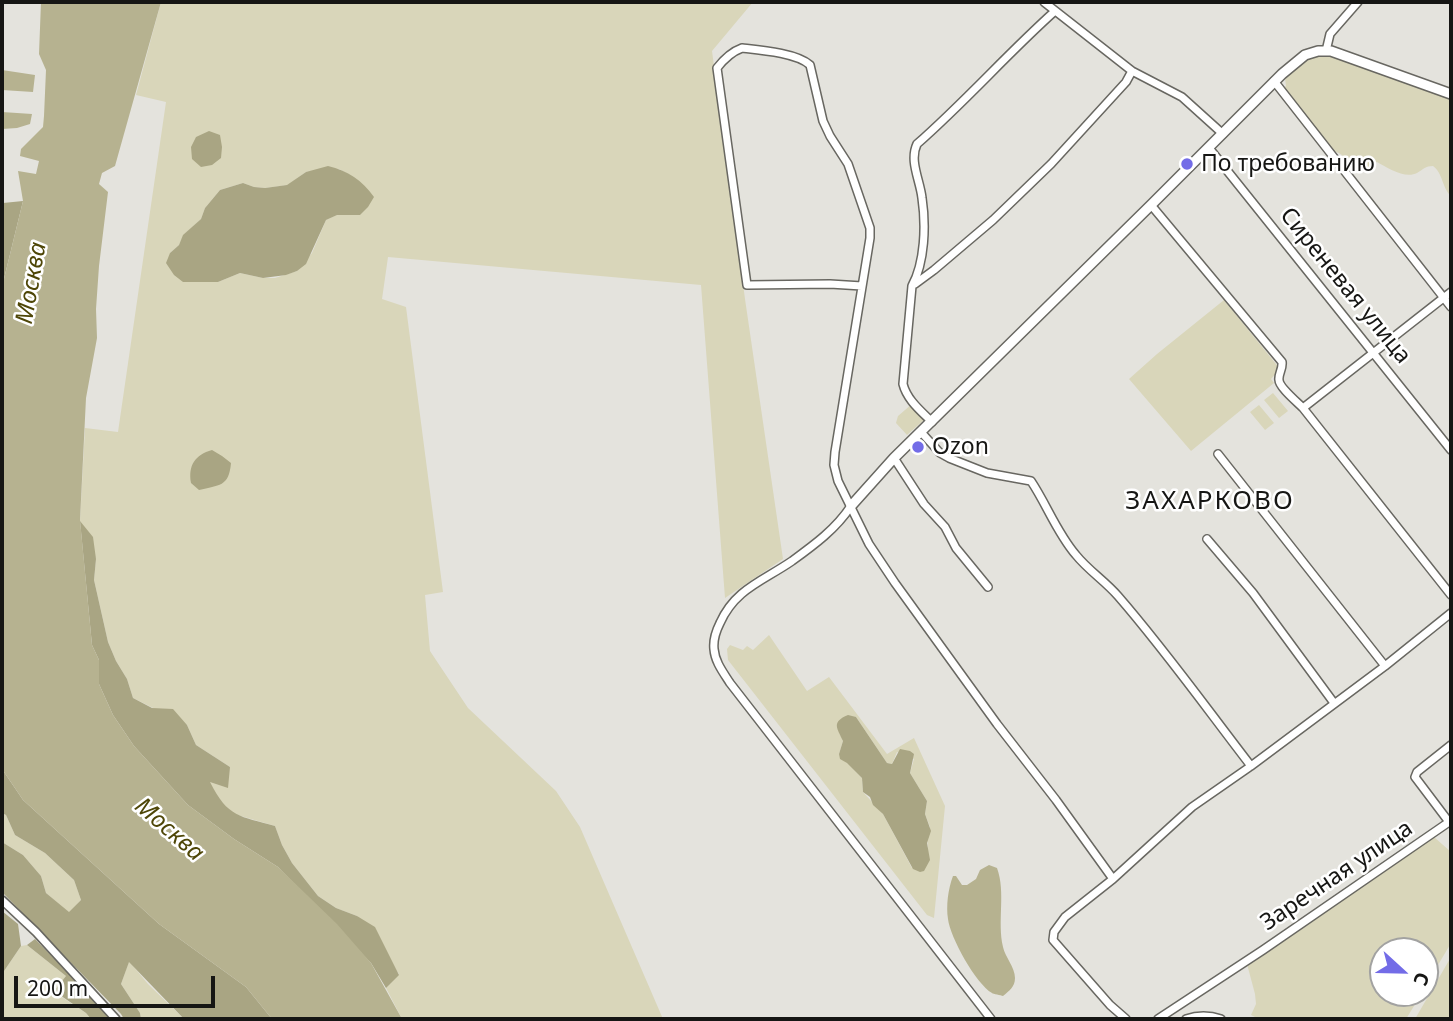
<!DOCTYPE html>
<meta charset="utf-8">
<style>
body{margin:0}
#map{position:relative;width:1453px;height:1021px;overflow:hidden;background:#e4e3dd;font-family:"Noto Sans",sans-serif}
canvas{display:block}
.frame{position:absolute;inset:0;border:4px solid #161614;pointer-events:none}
.north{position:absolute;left:1369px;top:937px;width:70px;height:70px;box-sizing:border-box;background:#fff;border:2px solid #a2a2a1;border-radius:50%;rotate:112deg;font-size:19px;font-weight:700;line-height:28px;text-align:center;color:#161614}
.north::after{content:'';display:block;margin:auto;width:24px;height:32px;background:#736ce7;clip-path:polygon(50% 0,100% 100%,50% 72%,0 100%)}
.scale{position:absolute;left:14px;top:976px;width:201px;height:32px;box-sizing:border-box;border:4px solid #161614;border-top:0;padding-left:9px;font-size:21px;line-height:24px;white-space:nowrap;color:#161614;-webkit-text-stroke:5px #fff;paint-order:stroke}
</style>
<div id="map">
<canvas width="1453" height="1021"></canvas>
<div class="frame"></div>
<div class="north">С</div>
<div class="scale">200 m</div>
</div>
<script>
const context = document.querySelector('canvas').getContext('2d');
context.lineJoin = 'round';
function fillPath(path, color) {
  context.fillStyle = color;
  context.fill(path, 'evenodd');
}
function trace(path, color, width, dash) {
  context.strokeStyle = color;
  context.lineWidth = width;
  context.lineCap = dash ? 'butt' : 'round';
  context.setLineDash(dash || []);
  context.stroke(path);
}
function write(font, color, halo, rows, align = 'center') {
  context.font = font + ' "Noto Sans",sans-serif';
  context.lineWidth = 5;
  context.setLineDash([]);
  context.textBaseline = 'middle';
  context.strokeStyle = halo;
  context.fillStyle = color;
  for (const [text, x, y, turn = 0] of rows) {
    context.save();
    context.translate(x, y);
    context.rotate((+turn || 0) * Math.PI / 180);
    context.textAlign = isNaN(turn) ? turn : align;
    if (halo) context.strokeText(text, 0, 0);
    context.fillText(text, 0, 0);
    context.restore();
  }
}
const green = new Path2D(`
 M161,2H753L712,51L745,299L783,559L725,598L701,285L388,257L382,299L406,307L443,592L425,595L430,651L468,708L556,791L580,827L663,1019H402L386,988L399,974L357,916L336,908L318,896L292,863L282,845L275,826L234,814L219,800L209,782L230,767L196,745L187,725L133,698L127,679L116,661L108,642L94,580L96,559L80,521L85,428L118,432L166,102L136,95ZM339,169L348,174L360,215H336L326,220L312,253L297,271L275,278H263L240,273L218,282H183L170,253L179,245L184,235L201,219L205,208L220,190L243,183L254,187L265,188L288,185L306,172Z
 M1318,55L1344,59L1451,99V196C1442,188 1443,173 1433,166C1425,166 1424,169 1417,173C1405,179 1388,168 1377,162L1372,163L1369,168C1368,168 1359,168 1357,167C1347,163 1346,154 1333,151L1284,88L1286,86L1285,78C1295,68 1304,58 1318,55Z
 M1224,300L1280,369L1271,379L1274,383L1191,451L1129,379L1157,354Z
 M1273,393L1288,411L1279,418L1264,400Z
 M912,404L925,419L907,435L896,423L898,416Z
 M1259,405L1274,423L1265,430L1250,412Z
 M769,635L807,691L829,677L887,754L914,738L945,806L934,918L927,915L728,660L727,649L730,645L743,650L747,646L753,650ZM856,717L887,763L892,764L897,752L914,759L910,773L927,801L925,814L930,827L927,839L928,847L912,868L883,814L863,792L862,778L839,754L843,741L837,727Z
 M2,813L6,815L15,835L45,853L74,880L81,900L69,913L46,893L41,876L23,855L2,842Z
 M1434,837L1451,852V943L1425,987V951H1383V993H1422L1406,1019H1259L1251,1015L1256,1004L1255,994L1247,964Z
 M27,945L66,976L54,992L86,1013L91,1019H2V974L21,946Z
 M1451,957V1019H1415Z
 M129,961L148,984L184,1019H141L140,1013L121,984Z`);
const forest = new Path2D(`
 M209,131L220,135L222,147L221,158L212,165L201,167L192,159L191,147L196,137Z
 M328,166C348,171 362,180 374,197L368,207L360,215H337L326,220L306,264L297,271L286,275L263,278L240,273L218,282H183L174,275L166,263L170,253L179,245L183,235L201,219L205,208L220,190L243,183L254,187L265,188L287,185L306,172Z
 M23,201L2,287V209L3,203Z
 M212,450L222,456L231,463C229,487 219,485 199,490L191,483C188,465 195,455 212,450Z
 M80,521L93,537L96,559L94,580L108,642L116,661L127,679L133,698L152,708L173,709L187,725L196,745L230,767L228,788L210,782C228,818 240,816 275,826L282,845L292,863L318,896L336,908L357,916L375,927L399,975L386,988L371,963L278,867L234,839L188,805L134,746L113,715L99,684V660L92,645Z
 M848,715L856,717L887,763L892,764L900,749L910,751L914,754L910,773L927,801L925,814L931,831L927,843L930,860L924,871L920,872L913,869L883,814L873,805L870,797L863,792L862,778L847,763L840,759L839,754L843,741C837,728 831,722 848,715Z
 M2,769L23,800L159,924L246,987L272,1019H184L129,962L121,984L140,1013L141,1019H124L121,1014L2,892V842L23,855L41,876L46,893L69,912L81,900L74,880L45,853L15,835L6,815L2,813Z
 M2,911L18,924L21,946L2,974Z
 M35,939L108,1014L111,1019H91L86,1013L54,991L66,976L27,945Z`);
const water = new Path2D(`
 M41,2H161L115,166L102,173L99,184L108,192L99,266L96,309L97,338L86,398L80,520L92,645L99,660V684L113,715L134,746L188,805L234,839L278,867L337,924L371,963L402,1019H272L246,987L159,924L23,800L2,769V287L23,201L18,171L36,174L39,161L20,156L21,149L43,127L44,116L46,70L39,54Z
 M2,70L35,75L33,92L2,90Z
 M2,112L32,114L30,124L17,128L2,129Z
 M989,865L997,868C1006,893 997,921 1003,947C1005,957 1015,967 1015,978C1015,987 1009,991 1003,996C1001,995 993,994 992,993C976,984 950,937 948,919C946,906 948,889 953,876H956L962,885H967L976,879L980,870Z`);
const minor = new Path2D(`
 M1044,2L1132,71L1182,97L1223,134
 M1326,51L1330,34L1358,2
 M1274,81L1451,307
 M1209,148L1451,450
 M1151,205L1282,362C1283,369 1278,374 1279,380C1279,387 1297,402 1303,408L1451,595
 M915,284L934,270L993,220L1051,164L1126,82L1132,71
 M862,286L830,284L747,285L717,68C724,59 731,52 742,48C760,50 797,53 810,65L823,121L830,136L848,164L870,228V238L835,452L834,465L838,481L869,544L895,583L997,724L1056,800L1113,879
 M1303,408L1451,292
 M932,422C921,411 907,400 903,384L912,286C925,262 926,225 922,198C920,180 909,161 917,144C965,102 1007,54 1055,11
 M921,432L940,453L949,458L987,473L1031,481C1047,505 1057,533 1076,555C1088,570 1105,581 1118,596C1165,650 1207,709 1251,766
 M1218,454L1385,666
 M894,458L924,504L945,527L956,548L988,587
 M851,506C836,529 814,545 792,561C763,581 735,589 720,623C716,631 713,640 714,649C715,662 723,672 730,683L991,1019
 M1207,539L1253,593L1334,703
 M2,900L36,932L116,1019
 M1126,1019L1110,1005L1053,940L1054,932L1065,917L1113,879L1192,807L1251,766L1385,666L1451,613
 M1158,1019L1263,950L1449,822L1415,777L1417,772L1451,745
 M1186,1019C1198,1015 1209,1015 1221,1019`);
const tertiary = new Path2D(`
 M851,506L894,458L1151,205L1282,74L1305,55L1318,51H1331L1451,94`);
const markers = [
 [1187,164,7,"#736ce7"],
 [918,447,7,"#736ce7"]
];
const poiNames = [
 ["По требованию",1201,164],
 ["Ozon",932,447]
];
const streetNames = [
 ["Сиреневая улица",1345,286,51],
 ["Заречная улица",1337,876,-34]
];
const waterNames = [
 ["Москва",32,283,-80],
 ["Москва",169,830,41]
];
const quarterNames = [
 ["ЗАХАРКОВО",1210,502]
];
fillPath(green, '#d9d6ba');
fillPath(forest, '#a9a583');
fillPath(water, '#b6b290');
trace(minor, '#686761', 10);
trace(tertiary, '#686761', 12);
trace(minor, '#fff', 7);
trace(tertiary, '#fff', 9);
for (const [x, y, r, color] of markers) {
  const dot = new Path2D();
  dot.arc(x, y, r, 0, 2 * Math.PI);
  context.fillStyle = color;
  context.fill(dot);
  trace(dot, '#fff', 2.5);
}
write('23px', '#161614', '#fff', poiNames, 'left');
write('23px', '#161614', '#fff', streetNames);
write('italic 24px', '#4e4607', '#fff', waterNames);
context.letterSpacing = '2px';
write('26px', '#161614', '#fff', quarterNames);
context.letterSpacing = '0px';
</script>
